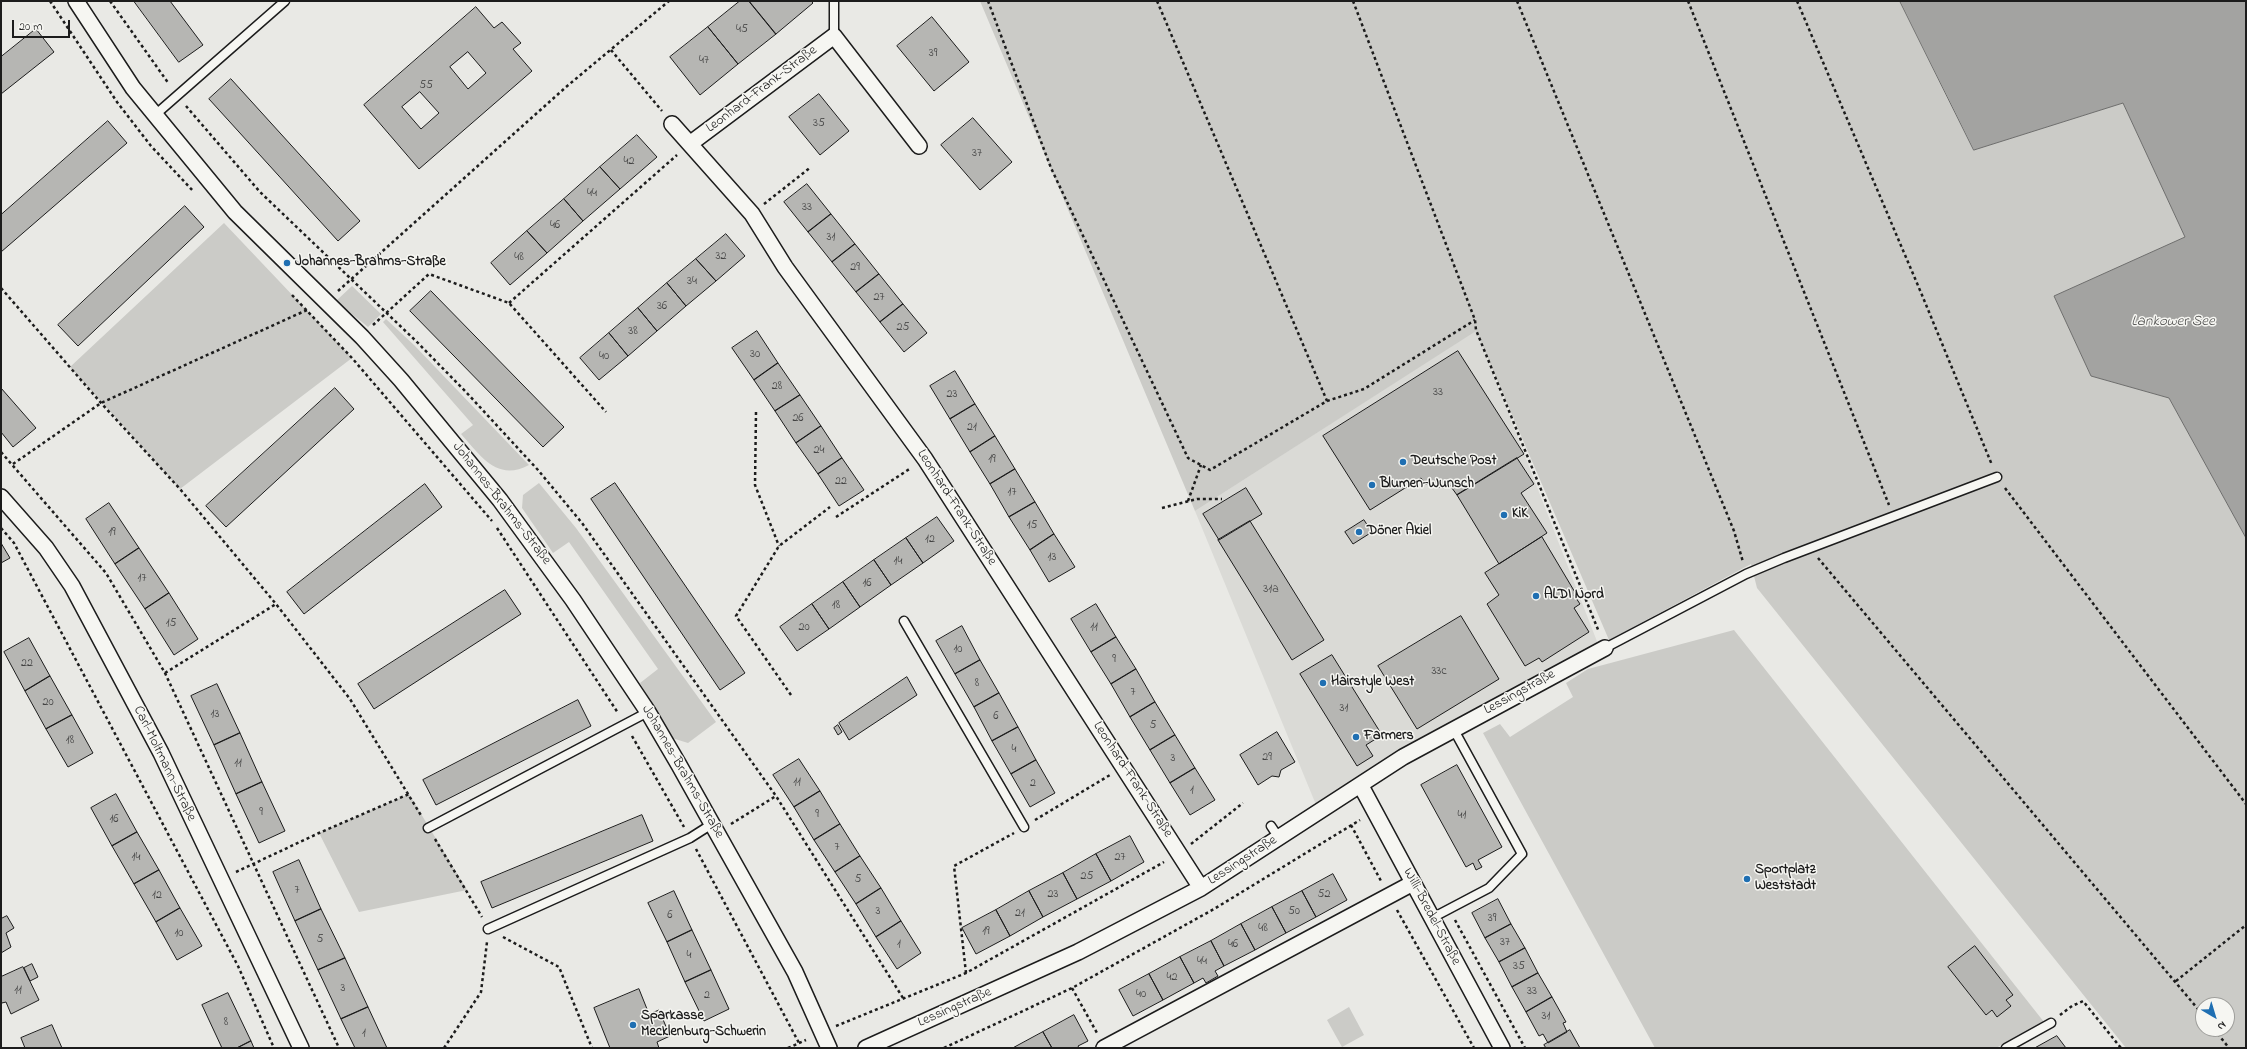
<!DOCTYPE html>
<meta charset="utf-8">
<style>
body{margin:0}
#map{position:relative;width:2247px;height:1049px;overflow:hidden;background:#e9e9e5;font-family:"Indie Flower",sans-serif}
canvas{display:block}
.frame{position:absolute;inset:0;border:2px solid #1c1c1c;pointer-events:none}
.north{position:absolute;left:2195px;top:997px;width:40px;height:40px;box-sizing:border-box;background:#f6f6f2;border:1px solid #9f9f9c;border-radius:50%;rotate:142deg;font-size:11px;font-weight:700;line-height:16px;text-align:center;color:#1c1c1c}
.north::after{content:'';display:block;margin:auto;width:14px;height:18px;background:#1f6fb2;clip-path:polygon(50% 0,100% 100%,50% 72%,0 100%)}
.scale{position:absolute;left:12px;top:20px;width:58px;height:18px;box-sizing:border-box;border:2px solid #1c1c1c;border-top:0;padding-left:5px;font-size:12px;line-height:14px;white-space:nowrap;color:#1c1c1c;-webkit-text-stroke:3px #f6f6f2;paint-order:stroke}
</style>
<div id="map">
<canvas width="2247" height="1049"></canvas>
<div class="frame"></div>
<div class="north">N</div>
<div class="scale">20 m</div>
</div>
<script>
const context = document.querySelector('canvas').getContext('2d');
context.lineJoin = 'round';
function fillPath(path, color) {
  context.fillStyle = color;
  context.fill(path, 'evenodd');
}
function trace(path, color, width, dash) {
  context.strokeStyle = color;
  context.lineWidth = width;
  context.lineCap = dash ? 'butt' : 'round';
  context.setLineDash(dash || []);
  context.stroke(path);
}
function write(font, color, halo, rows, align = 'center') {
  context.font = font + ' "Indie Flower",sans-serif';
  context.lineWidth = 3;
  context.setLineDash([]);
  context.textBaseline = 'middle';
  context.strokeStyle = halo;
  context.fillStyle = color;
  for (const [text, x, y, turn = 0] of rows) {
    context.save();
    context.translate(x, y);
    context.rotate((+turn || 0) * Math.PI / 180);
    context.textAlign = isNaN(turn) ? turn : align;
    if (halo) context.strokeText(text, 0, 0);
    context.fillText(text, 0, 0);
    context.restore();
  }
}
const built = new Path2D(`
 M1476,330L1598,644L1450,723L1319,812L1195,511Z`);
const green = new Path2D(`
 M980,1H1900L1974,150L2123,103L2185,237L2054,296L2091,376L2169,398L2246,538V1048H2126L1757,588L1751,564L1609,640L1476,331L1195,511ZM2203,1005H2227V1029H2203Z
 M224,223L352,358L180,489L70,367Z
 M352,286L381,314L368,327L336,301Z
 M386,319L414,345L529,465C497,482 481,456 461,434L473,425L383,322Z
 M539,483L576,528L716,722L688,743L672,738L640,683L658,669L569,542L553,553L522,508L523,495Z
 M1734,630L2044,1022L1996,1048H1655L1483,733L1500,724L1510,737L1573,697L1566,683L1588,669Z
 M409,794L467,890L359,912L319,833Z
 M1349,1007L1364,1035L1342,1047L1327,1020Z`);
const water = new Path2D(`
 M1900,1H2246V538L2169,398L2091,376L2054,296L2185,237L2123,103L1974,150Z`);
const building = new Path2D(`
 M134,1H170L203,45L179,62Z
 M740,1H749L776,34L738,64L708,27Z
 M749,1H811L813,3L776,34Z
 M476,7L494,28L502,22L521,43L513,49L532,71L419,169L364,105ZM468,52L486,73L468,89L450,67ZM420,92L439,113L421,129L402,107Z
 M932,17L969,62L934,91L897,46Z
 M708,27L738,64L700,95L670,57Z
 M36,29L54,52L1,94V57Z
 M231,79L360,221L338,241L209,99Z
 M819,94L849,131L820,155L789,117Z
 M973,118L1012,162L980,190L941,145Z
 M108,121L127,143L1,252V215Z
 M637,135L657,157L620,189L600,167Z
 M600,167L620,189L583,221L564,199Z
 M807,184L831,214L808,232L784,202Z
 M564,199L583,221L547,253L527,231Z
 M185,206L204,227L78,346L58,325Z
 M831,214L855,244L832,262L808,232Z
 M527,231L547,253L510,285L491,263Z
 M726,234L745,256L716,281L696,259Z
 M855,244L879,274L856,292L832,262Z
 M696,259L716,281L686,306L667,283Z
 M879,274L903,304L880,322L856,292Z
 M667,283L686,306L657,331L638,308Z
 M431,291L564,427L543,447L410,311Z
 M903,304L927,333L904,352L880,322Z
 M638,308L657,331L628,356L609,333Z
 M757,331L778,363L754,380L732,348Z
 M609,333L628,356L599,380L580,358Z
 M1458,351L1524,454L1457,495L1449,484L1443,488L1425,484L1421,478L1370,510L1323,436Z
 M778,363L800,395L775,411L754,380Z
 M955,371L975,404L950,419L930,386Z
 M1,388L36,428L13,447L1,432Z
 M335,388L354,409L226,527L206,506Z
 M800,395L821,426L796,443L775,411Z
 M975,404L995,436L970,452L950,419Z
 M821,426L842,458L818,474L796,443Z
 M995,436L1015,469L990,484L970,452Z
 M842,458L864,490L839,506L818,474Z
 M1517,458L1534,484L1521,493L1547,533L1499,564L1457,495Z
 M1015,469L1035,502L1009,517L990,484Z
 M615,483L745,673L720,690L591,499Z
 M425,484L442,507L304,614L287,592Z
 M1246,488L1262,514L1219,540L1203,514Z
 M1035,502L1054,534L1030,550L1009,517Z
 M109,503L139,548L115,564L86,519Z
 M937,517L954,541L923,563L906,538Z
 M1364,520L1372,532L1353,544L1345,532Z
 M1250,521L1324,640L1292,660L1218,540Z
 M1054,534L1075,567L1049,582L1030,550Z
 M1542,537L1576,594L1574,595L1580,604L1574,608L1589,632L1542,662L1539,658L1525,666L1487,604L1499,595L1485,573Z
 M906,538L923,563L891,585L874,560Z
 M1,543L10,558L1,563Z
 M139,548L169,593L145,609L115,564Z
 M874,560L891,585L860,607L843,582Z
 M843,582L860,607L829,629L812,604Z
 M505,590L521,614L374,709L358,684Z
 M169,593L198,639L174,655L145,609Z
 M812,604L829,629L797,651L780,627Z
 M1096,604L1116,637L1091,652L1071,619Z
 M1461,616L1499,679L1417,729L1378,666Z
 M962,626L980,660L955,674L936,641Z
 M1116,637L1136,669L1111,684L1091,652Z
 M29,638L50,676L25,691L4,652Z
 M1332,655L1382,735L1366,745L1373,756L1357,766L1300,674Z
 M980,660L999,693L974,707L955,674Z
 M1136,669L1155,702L1130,717L1111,684Z
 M50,676L72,715L46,729L25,691Z
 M907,677L917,695L849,740L839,723Z
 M217,684L240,733L214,745L191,696Z
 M999,693L1018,727L992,741L974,707Z
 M578,700L591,726L436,805L423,780Z
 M1155,702L1175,735L1150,750L1130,717Z
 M72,715L93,753L68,767L46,729Z
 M838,725L842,732L838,735L834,728Z
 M1018,727L1036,760L1011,774L992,741Z
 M1277,732L1295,762L1281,770L1279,777L1272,776L1258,785L1240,755Z
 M240,733L262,782L236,794L214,745Z
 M1175,735L1195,768L1170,783L1150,750Z
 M799,759L820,791L794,807L773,775Z
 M1036,760L1055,793L1030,807L1011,774Z
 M1457,765L1502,847L1478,860L1482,867L1476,870L1473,863L1466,867L1421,785Z
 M1195,768L1215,800L1190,815L1170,783Z
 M262,782L285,831L259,843L236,794Z
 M820,791L840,824L814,840L794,807Z
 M116,794L137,832L112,846L91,808Z
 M642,815L653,841L492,908L481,882Z
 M840,824L860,856L835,872L814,840Z
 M137,832L159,870L134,884L112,846Z
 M1130,836L1144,862L1111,881L1096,854Z
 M1096,854L1111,881L1077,899L1063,873Z
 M860,856L881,888L856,904L835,872Z
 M299,860L321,909L295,921L273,872Z
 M159,870L180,908L156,922L134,884Z
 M1063,873L1077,899L1043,917L1029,891Z
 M1333,874L1347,900L1316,917L1302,891Z
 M881,888L901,921L876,937L856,904Z
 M674,891L692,930L667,942L648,903Z
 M1029,891L1043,917L1010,936L996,910Z
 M1302,891L1316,917L1286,933L1272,907Z
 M1498,899L1511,924L1485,938L1472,913Z
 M1272,907L1286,933L1255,950L1241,924Z
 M180,908L202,946L177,960L156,922Z
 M321,909L345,958L318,970L295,921Z
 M996,910L1010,936L976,954L962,928Z
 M7,916L14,928L6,933L11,947L1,953V919Z
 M901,921L921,953L897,969L876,937Z
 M1241,924L1255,950L1224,966L1211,941Z
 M1511,924L1525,948L1499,962L1485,938Z
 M692,930L711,970L685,982L667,942Z
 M1211,941L1224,966L1215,971L1218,976L1206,983L1203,978L1194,983L1180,957Z
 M1975,946L2013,995L2006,1000L2011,1006L1997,1017L1992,1010L1986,1015L1948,967Z
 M1525,948L1538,973L1512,987L1499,962Z
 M1180,957L1194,983L1163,1000L1149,974Z
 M345,958L368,1007L341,1019L318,970Z
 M32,964L38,977L30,981L24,968Z
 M23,967L39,1000L11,1014L6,1002L2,1003L1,1001V977Z
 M711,970L729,1009L704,1021L685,982Z
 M1538,973L1552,997L1526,1012L1512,987Z
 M1149,974L1163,1000L1133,1016L1119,990Z
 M639,989L649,1014L659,1010L670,1036L657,1042L659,1048H610L594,1008Z
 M228,993L251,1041L237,1048H222L202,1005Z
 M1552,997L1566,1022L1563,1023L1567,1032L1548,1043L1543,1034L1539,1036L1526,1012Z
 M368,1007L387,1048H355L341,1019Z
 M1074,1015L1088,1041L1078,1046L1079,1048H1052L1043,1032Z
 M52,1025L62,1048H25L21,1038Z
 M1570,1030L1580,1048H1546L1544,1045Z
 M1043,1032L1052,1048H1013Z
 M2057,1036L2066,1048H2035Z
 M251,1041L254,1048H237Z`);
const path = new Path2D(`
 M50,1L117,102L151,146L194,192
 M110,1L169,84
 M988,1L1051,168L1188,458L1210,470L1327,401L1364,389L1475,320
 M1157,1L1327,401
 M1353,1L1475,320L1476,330L1599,632
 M1517,1L1734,531L1743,562
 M1688,1L1889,505
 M1797,1L1922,295L1992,465
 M611,50L662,111
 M186,106L260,192L417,342L466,392L538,470L582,523L776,796L903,998
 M764,204L811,167
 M1,288L101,403L180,489L276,604L350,699L422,817
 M338,291L566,87L669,1
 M292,295L352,358L492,521
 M509,303L677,155
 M373,325L429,274L509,303L606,412
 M756,412L755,485L779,546
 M1,452L106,573L165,673L339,1048
 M13,464L101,403L307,310
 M2005,488L2246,804
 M1188,501L1201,465
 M1162,508L1197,499H1222
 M836,517L911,468
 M1,528L14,543L238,966L274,1048
 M497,528L618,713
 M1818,558L2203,1015
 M165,673L276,604
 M791,695L736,616L779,546L830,507
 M632,736L684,827
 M1035,820L1110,775
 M731,824L776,796
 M1351,825L1381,881
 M435,839L482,917
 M1191,844L1243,803
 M696,849L799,1043
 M236,872L319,833L409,794
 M1397,910L1474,1048
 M1455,920L1525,1048
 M503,937L559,967L592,1048
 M966,973L954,866L1014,833
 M2176,981L2246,925
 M1072,988L1097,1033
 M2060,1015L2072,1006L2083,1001L2121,1048
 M836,1026L966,973L1164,862
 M2214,1029L2229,1048
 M444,1048L481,992L487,942
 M788,1048L806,1040
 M944,1048L1072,988L1214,909L1360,820`);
const service = new Path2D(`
 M834,1V36
 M155,115L285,1
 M904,621L1024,827
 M1605,648L1746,574L1784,558L1997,477
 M1271,826L1279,838
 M428,828L648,712
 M1432,918L1489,888L1522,854L1454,730
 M488,929L690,838L712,824
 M2006,1048L2051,1023`);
const minor = new Path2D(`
 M76,1L133,88L235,212L362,337L401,380L500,500L573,600L648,712L679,765L795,972L829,1048
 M672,124L752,214L785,267L925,459L1201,888
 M691,143L834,36L919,146
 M1,497L46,548L72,586L161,753L301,1048
 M1361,786L1502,1048
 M866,1048L1078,952L1201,888L1403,757L1605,648
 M1104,1048L1413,883`);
const markers = [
 [287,263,4,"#1f6fb2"],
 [1403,462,4,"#1f6fb2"],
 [1372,485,4,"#1f6fb2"],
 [1504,515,4,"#1f6fb2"],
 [1359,532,4,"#1f6fb2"],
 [1536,596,4,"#1f6fb2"],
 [1323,683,4,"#1f6fb2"],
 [1356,737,4,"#1f6fb2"],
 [1747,879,4,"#1f6fb2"],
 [633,1025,4,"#1f6fb2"]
];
const numberNames = [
 ["45",742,30],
 ["39",933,54],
 ["47",704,61],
 ["55",426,86],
 ["35",819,124],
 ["37",977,154],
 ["42",629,162],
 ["44",592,194],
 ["33",807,208],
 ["46",555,226],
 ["31",831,238],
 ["32",721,257],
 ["48",519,258],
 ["29",855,268],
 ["34",692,282],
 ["27",879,298],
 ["36",662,307],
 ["25",903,328],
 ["38",633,332],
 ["30",755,355],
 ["40",604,357],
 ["28",777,387],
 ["33",1438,393],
 ["23",952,395],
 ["26",798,419],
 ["21",972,428],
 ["24",819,451],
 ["19",992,460],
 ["22",841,482],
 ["17",1012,493],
 ["15",1032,526],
 ["19",112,533],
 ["12",930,540],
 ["13",1052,558],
 ["14",898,562],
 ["17",142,579],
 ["16",867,584],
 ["31a",1271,590],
 ["18",836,606],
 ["15",171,624],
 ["20",804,628],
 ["11",1094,628],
 ["10",958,650],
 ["9",1114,660],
 ["22",27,664],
 ["33c",1439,672],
 ["8",977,684],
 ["7",1133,693],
 ["20",48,703],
 ["31",1344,709],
 ["13",215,715],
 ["6",996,717],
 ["5",1153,726],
 ["18",70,741],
 ["4",1014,750],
 ["29",1267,758],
 ["3",1173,759],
 ["11",238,764],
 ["11",797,783],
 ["2",1033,784],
 ["1",1192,791],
 ["9",261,813],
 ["9",817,815],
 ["41",1462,816],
 ["16",114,820],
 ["7",837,848],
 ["14",136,858],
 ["27",1120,858],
 ["25",1087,877],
 ["5",858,880],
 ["7",297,891],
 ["23",1053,895],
 ["52",1324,895],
 ["12",157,896],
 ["3",878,912],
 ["50",1294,912],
 ["21",1020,914],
 ["6",670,916],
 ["39",1492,919],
 ["48",1263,929],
 ["19",986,932],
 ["10",179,934],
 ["5",320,940],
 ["37",1505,943],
 ["1",899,945],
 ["46",1233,945],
 ["4",689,956],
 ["44",1202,962],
 ["35",1519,967],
 ["42",1172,978],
 ["3",343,989],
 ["11",18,991],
 ["33",1532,992],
 ["40",1141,995],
 ["2",707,996],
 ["31",1546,1017],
 ["8",226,1023],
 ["1",364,1034]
];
const streetNames = [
 ["Leonhard-Frank-Straße",762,90,-37],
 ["Johannes-Brahms-Straße",501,504,52],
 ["Leonhard-Frank-Straße",956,508,57],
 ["Lessingstraße",1520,693,-29],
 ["Carl-Moltmann-Straße",164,764,64],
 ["Johannes-Brahms-Straße",682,772,60],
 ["Leonhard-Frank-Straße",1132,780,57],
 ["Lessingstraße",1243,861,-33],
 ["Willi-Bredel-Straße",1431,917,62],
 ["Lessingstraße",955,1008,-24]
];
const poiNames = [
 ["Johannes-Brahms-Straße",295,263],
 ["Deutsche Post",1411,462],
 ["Blumen-Wunsch",1380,485],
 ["KiK",1512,515],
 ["Döner Akiel",1367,532],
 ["ALDI Nord",1544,596],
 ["Hairstyle West",1331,683],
 ["Farmers",1364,737],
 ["Sportplatz",1755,871],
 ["Weststadt",1755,887],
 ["Sparkasse",641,1017],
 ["Mecklenburg-Schwerin",641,1033]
];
const waterNames = [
 ["Lankower See",2173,323]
];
fillPath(built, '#dadad6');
fillPath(green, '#cbcbc7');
fillPath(water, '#a3a3a1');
trace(water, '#6d6d6c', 1);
fillPath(building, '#b6b6b3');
trace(building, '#1c1c1c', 1);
trace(service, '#1c1c1c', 11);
trace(minor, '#1c1c1c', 18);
trace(path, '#1c1c1c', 2.5, [3, 3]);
trace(service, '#f6f6f2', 8);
trace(minor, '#f6f6f2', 15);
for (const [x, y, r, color] of markers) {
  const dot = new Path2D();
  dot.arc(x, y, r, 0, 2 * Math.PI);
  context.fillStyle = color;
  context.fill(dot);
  trace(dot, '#f6f6f2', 1.5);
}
write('12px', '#424242', null, numberNames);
write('14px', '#1c1c1c', '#f6f6f2', streetNames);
write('bold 14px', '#1c1c1c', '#f6f6f2', poiNames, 'left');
write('italic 15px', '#525251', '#f6f6f2', waterNames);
</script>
